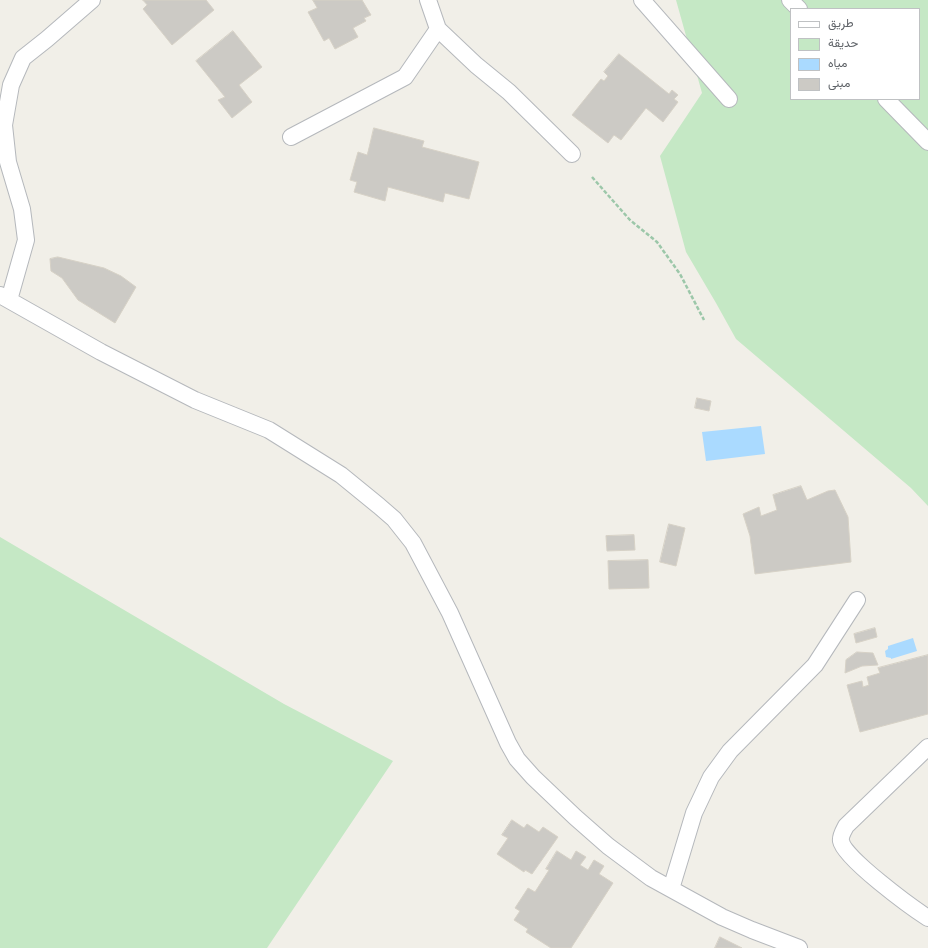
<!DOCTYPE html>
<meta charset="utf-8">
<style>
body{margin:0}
#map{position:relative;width:928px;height:948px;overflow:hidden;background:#f1efe8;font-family:"Roboto Condensed",Vazirmatn,sans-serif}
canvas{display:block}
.legend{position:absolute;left:790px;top:8px;width:130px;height:92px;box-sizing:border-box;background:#fff;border:1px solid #bfc1c3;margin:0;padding:5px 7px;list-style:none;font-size:12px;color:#5f6368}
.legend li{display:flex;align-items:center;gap:8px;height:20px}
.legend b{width:20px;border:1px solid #bfc1c3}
</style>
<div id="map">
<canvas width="928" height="948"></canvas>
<ul class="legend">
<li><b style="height:5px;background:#fff"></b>طريق</li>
<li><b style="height:11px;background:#c5e8c5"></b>حديقة</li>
<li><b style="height:11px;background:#aadaff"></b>مياه</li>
<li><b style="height:11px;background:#cccac5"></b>مبنى</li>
</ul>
</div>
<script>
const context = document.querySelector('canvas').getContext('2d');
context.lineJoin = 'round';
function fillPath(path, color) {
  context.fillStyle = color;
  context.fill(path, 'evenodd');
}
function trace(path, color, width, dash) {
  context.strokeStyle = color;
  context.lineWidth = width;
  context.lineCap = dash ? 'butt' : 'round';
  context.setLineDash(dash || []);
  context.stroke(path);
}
const green = new Path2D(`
 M676,0H928V506L911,488L736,339L716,303L686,252L660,156L702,93ZM791,9H919V99H791Z
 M0,537L284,704L393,761L267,948H0Z`);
const water = new Path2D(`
 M761,426L765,454L706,461L702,432Z
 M913,638L917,651L891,659V658L886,657L885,651L888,649V646Z`);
const building = new Path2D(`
 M143,0H206L214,10L172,45L143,9L147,5Z
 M313,0H362L371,15L364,18L366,21L353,28L358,37L335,49L329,38L324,41L308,12L317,8Z
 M233,31L262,67L239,85L252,102L232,118L218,100L225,97L196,61Z
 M619,54L669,94L672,90L678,95L674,99L678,102L663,122L646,108L621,140L614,135L608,143L572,115L601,79L604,81L608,76L604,72Z
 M374,128L424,141L422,147L479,162L469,199L445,193L443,202L388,187L385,201L354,192L357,182L350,180L358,152L367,155Z
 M58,257L104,268L121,276L136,287L115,323L78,300L62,278L51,271L50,259Z
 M697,398L711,401L709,411L695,408Z
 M801,486L807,500L828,491L835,490L848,517L851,562L755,574L750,536L743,514L759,507L761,516L777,510L773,495Z
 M669,524L685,528L676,566L660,562Z
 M634,535L635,550L607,551L606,536Z
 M648,560L649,588L609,589L608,561Z
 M875,628L877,637L856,643L854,634Z
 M857,652L873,653L878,665L862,666L845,673L846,660Z
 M928,655V714L860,732L847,685L862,681L863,687L869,685L867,677L880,673L878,668Z
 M512,820L524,828L527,824L539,832L543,827L558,837L532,874L525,870L524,872L497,854L508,838L502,835Z
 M557,851L571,860L576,851L586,857L580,865L588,870L594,860L604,866L599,874L613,883L571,948H551L526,932L528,929L514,920L520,911L515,908L528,888L535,892L549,870L546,869Z
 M720,937L742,948H715Z`);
const path = new Path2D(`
 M592,177L630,220L657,242L680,274L704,320`);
const minor = new Path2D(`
 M642,0L729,99
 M790,0L799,9
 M438,29L476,65L509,92L572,154
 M886,99L928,142
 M291,137L405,77L438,29L428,0
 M0,295L101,352L195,400L269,430L341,475L379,506L394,519L413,543L450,613L508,743L517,759L533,777L575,817L608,846L651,878L722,917L752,930L799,948
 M9,300L26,240L22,209L8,162L4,125L11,85L23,58L47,39L92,0
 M928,747L846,826C844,830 840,836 841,841C844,858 911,907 928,918
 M671,889L694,813L711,777L730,751L815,665L857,600`);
fillPath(green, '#c5e8c5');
fillPath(water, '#aadaff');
fillPath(building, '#cccac5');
trace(building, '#d6d1c6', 1);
trace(minor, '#b5b8bc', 18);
trace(path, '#9cc7a9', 2.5, [4, 2]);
trace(minor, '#fff', 16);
</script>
